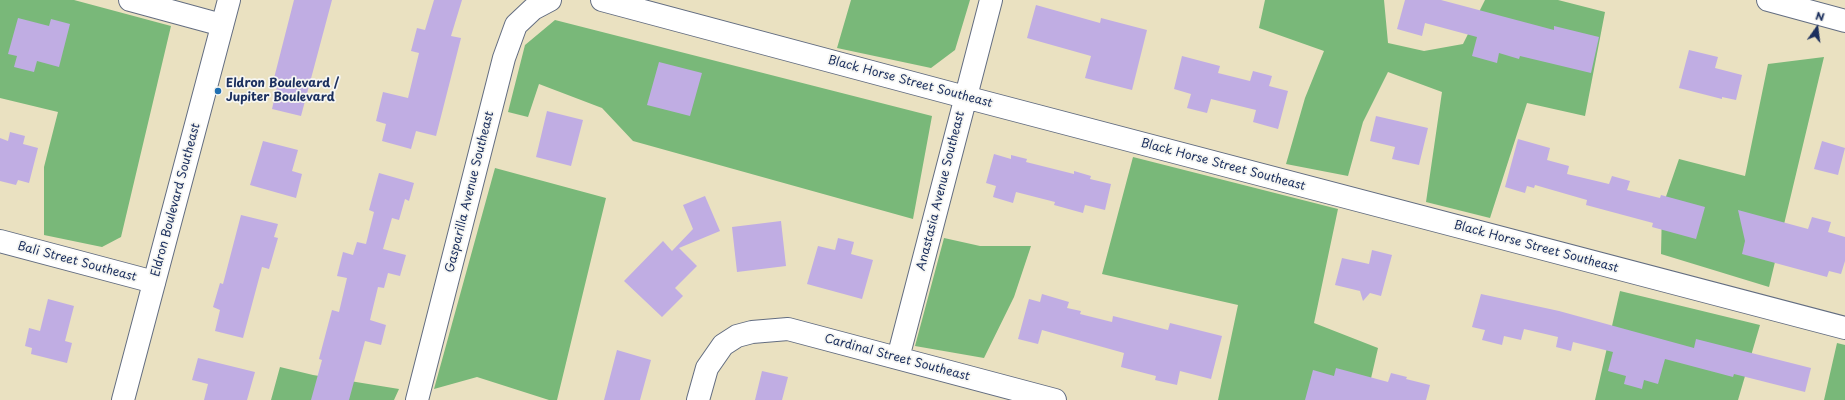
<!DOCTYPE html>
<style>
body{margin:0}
#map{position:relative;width:1845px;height:400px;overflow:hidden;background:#eae1c1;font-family:"Playpen Sans",sans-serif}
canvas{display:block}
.north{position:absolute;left:1797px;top:8px;width:40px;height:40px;-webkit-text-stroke:3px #f6f6f2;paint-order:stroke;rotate:14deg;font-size:11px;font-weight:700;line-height:16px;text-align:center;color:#1b2f5e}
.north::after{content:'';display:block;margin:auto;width:14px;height:18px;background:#1b2f5e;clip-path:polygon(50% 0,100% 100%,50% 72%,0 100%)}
</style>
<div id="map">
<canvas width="1845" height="400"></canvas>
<div class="north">N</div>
</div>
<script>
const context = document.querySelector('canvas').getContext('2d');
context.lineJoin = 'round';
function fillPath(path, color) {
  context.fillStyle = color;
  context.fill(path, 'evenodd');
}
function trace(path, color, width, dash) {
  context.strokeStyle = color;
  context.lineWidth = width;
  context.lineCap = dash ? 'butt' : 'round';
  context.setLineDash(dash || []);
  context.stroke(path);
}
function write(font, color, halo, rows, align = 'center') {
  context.font = font + ' "Playpen Sans",sans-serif';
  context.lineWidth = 3.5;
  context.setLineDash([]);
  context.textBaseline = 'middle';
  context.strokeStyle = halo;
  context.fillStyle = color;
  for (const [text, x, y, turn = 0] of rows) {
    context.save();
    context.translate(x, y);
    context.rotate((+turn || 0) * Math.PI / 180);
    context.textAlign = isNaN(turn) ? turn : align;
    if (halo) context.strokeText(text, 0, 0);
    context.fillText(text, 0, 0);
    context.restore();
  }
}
const forest = new Path2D(`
 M0,0H74L171,26L121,237L102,247L44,235V167L58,112L0,98Z
 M851,0H970L955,50L931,68L837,48Z
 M1265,0H1384L1388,43L1424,51L1463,44L1485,0H1558L1605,12L1585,116L1527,103L1490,218L1426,202L1442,92L1388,72L1363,122L1348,176L1286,164L1305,98L1324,51L1259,28Z
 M555,20L932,116L913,219L633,141L602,108L539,84L528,117L508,112L525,45Z
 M1824,57L1769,287L1661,254L1662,208L1679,159L1745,176L1768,64Z
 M1133,157L1338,209L1314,323L1378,348L1366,400H1218L1238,305L1102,274Z
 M495,168L606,198L557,400H549L477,377L434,389Z
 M944,238L980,246H1031L1014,297L984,358L915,346Z
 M1620,291L1760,325L1738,400H1595Z
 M1837,343L1845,345V400H1824Z
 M280,367L313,375L399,389L394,400H271Z`);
const building = new Path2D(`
 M294,0H332L301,116L272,109L277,87L272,86Z
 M434,0H462L451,36L461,38L436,136L416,131L411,149L382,141L386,124L376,121L383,92L408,98L419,53L411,51L417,28L425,30Z
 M1405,0H1441L1554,30V26L1599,37L1591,73L1520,56L1519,59L1499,53L1497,63L1472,56L1477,37L1425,23L1422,36L1397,29Z
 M1036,5L1100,23L1101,18L1147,30L1132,90L1085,78L1091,56L1027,38Z
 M18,18L49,26L51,19L70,24L59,67L37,61L34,72L14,67L17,56L8,54Z
 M1689,50L1718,57L1715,68L1742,75L1736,100L1722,97V99L1679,88Z
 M1182,56L1220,66L1218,73L1250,81L1253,71L1272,76L1269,86L1288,91L1278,129L1253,122L1256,110L1211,99L1207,113L1187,108L1191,94L1174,89Z
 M659,62L702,73L690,116L647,105Z
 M547,111L583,120L571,166L536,157Z
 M1376,116L1428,128L1419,165L1392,159L1395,147L1370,141Z
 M10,132L25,136L23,144L38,148L29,183L18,180L16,185L0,181V138L8,141Z
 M1518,139L1550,148L1547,160L1569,166L1567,174L1609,184L1612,176L1630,181L1627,190L1660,198L1661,195L1705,207L1696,239L1652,227L1653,223L1586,205L1587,200L1535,185L1534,188L1527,186L1525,193L1505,187Z
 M263,141L298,150L292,171L302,174L296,198L250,185Z
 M1822,141L1845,148L1838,175L1814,169Z
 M994,154L1011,159V155L1027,159L1026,162L1074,174V171L1091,176L1090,179L1111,184L1105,210L1085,205L1083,213L1054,205L1055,202L1016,192L1013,203L993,197L996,186L986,183Z
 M379,173L414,183L409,201L405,199L399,220L392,218L383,249L406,255L400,276L388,273L384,288L378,287L370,320L386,325L381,345L365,341L349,400H311L322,360L319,359L332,310L339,312L347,278L337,276L343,252L353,255L357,242L366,244L374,212L369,210Z
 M705,196L720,231L679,248L697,266L675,288L683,296L662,317L624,281L663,241L672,251L693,229L683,205Z
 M1738,210L1808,229L1812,217L1831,222L1828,232L1845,237V261L1841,274L1829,271L1827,277L1742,254L1745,241Z
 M241,215L278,224L274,237L278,238L269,269L262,267L243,338L215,331L220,310L213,307L220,283L223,284Z
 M781,221L786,266L737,272L732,227Z
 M838,238L854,242L851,254L873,260L862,299L807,284L818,246L835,250Z
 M1372,250L1392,255L1381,296L1370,293L1363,301L1360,291L1335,285L1342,258L1369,264Z
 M1042,294L1069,302L1067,308L1081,311L1080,314L1112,322L1113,316L1168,330L1170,323L1222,336L1211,379L1180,371L1177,385L1155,380L1156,376L1121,367L1124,353L1042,330L1038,344L1018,339L1029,299L1040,302Z
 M1481,294L1559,311L1694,348L1696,339L1811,368L1805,392L1734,374L1733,377L1665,359L1658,384L1644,380L1642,389L1624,384L1626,376L1608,371L1613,352L1573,342L1571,351L1556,347L1558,337L1524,329L1521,340L1504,336L1502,345L1482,340L1485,330L1472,327Z
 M48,299L74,306L65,341L72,343L67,363L31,354L32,348L25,346L29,328L40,331Z
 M617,350L651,360L640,400H604Z
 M198,358L255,372L247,400H204L208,384L192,380Z
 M1336,368L1388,382L1391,373L1407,377L1406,379L1430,385L1426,400H1305L1313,370L1334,376Z
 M762,371L788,377L782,400H755Z`);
const minor = new Path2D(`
 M130,0L222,25
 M602,0L965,97L1845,328
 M0,241L154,282
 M898,358L991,0
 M417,400L504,58L516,25L533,9L550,0
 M698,400L707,368L723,345L737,336L752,332L788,329L1055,400`);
const tertiary = new Path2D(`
 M1768,0L1845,21
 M123,400L229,0`);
const markers = [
 [218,91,4,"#1f6fb2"]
];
const streetNames = [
 ["Black Horse Street Southeast",910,82,15],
 ["Black Horse Street Southeast",1223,165,15],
 ["Anastasia Avenue Southeast",941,191,-76],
 ["Gasparilla Avenue Southeast",470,192,-76],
 ["Eldron Boulevard Southeast",176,200,-75],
 ["Black Horse Street Southeast",1536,247,15],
 ["Bali Street Southeast",77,262,15],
 ["Cardinal Street Southeast",897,358,15]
];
const poiNames = [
 ["Eldron Boulevard /",226,84],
 ["Jupiter Boulevard",226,98]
];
fillPath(forest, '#79b879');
fillPath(building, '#c0ade3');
trace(minor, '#636d81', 24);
trace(tertiary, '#636d81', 24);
trace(minor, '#fff', 22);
trace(tertiary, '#fff', 22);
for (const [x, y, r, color] of markers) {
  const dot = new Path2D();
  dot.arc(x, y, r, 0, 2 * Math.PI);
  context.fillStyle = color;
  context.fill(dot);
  trace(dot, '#f6f6f2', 1.5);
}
write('12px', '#1b2f5e', '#f6f6f2', streetNames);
write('bold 12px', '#1b2f5e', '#f6f6f2', poiNames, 'left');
</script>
